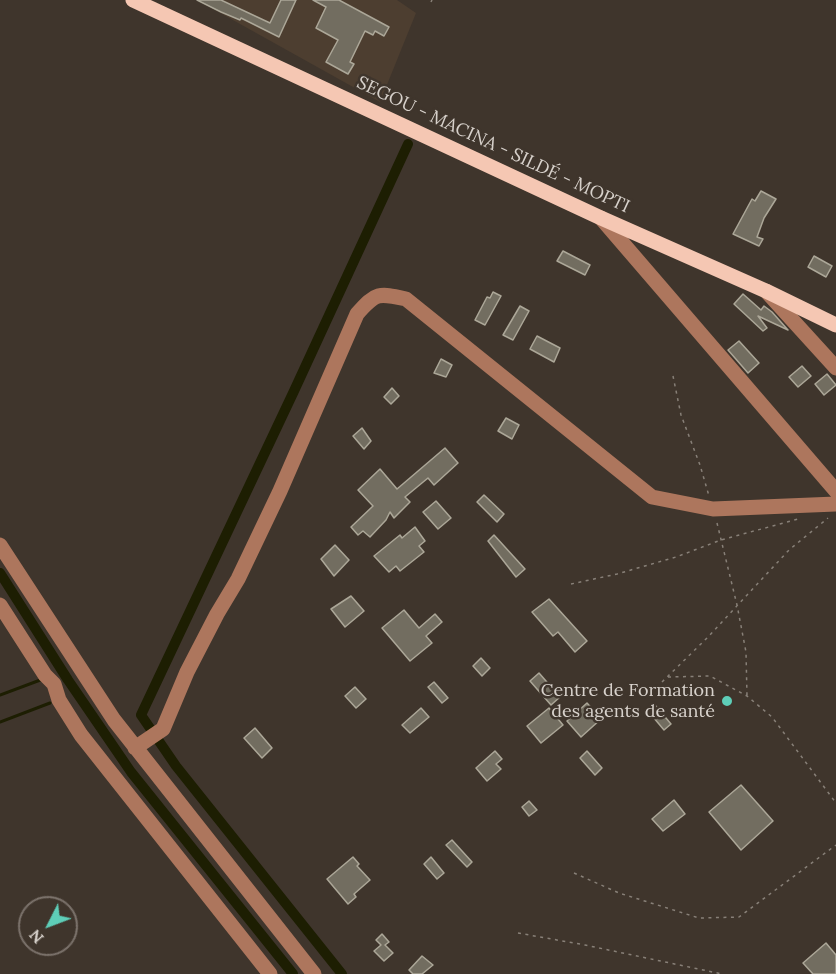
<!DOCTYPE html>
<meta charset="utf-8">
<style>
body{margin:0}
#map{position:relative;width:836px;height:974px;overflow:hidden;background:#3f352c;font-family:Lora,serif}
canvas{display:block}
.north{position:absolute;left:18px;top:896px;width:60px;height:60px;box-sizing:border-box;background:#3f352c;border:2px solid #7c736c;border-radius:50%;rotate:228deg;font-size:16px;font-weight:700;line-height:24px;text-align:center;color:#d7d1cb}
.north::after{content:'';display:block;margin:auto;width:21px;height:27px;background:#5eceb8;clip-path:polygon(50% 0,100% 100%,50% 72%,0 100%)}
</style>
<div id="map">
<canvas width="836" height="974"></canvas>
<div class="north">N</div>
</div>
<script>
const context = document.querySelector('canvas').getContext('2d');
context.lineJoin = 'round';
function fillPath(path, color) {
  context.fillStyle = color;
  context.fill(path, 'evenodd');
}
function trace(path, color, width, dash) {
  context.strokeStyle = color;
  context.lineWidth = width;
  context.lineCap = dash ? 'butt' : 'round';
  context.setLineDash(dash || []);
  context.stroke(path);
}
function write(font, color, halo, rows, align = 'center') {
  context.font = font + ' Lora,serif';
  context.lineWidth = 5;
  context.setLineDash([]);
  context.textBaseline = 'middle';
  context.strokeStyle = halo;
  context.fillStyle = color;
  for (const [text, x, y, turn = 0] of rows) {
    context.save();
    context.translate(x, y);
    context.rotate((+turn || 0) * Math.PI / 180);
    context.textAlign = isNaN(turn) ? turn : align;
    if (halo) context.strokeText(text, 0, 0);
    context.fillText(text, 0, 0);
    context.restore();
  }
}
const built = new Path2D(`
 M197,0H397L416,13L380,102Z`);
const stream = new Path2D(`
 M0,695L43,679
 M0,722L50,703`);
const canal = new Path2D(`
 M0,573L68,680L131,772L293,974
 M342,974L176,766L141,715L294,391L408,144`);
const building = new Path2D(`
 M197,0H221L270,23L281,0H296L279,37L241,18L240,20L221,12Z
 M313,0H339L389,27L384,36L375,31L373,35L365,31L350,62L354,64L348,74L326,62L338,40L316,28L326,7Z
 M761,191L776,199L764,218L757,237L763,239L759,246L733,234L752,199L755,201Z
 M563,251L590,265L585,275L557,261Z
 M814,256L832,266L826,277L808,267Z
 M493,292L501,296L485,325L475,320L487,297L490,298Z
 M743,294L761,310L764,306L772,312L788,330L758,316L767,328L763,331L734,304Z
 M520,306L529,311L513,340L503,335Z
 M537,336L560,348L554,362L530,349Z
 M739,341L759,363L748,373L728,350Z
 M441,359L452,365L446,377L434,373Z
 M802,366L811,376L798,387L789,377Z
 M827,374L836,385L824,395L815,384Z
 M392,388L399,396L391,404L384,397Z
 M506,418L519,425L512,439L498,431Z
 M362,428L371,441L364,449L353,436Z
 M445,448L458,463L434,485L428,478L405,497L410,502L394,518L390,512L386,520L370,537L363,531L358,535L351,527L373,506L358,490L380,469L397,489Z
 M484,495L504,514L497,522L477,502Z
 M436,501L451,518L438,529L423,512Z
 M415,527L425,541L419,546L424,552L400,571L396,566L389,572L374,556L400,535L402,538Z
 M494,535L525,569L516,577L488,541Z
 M335,545L349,560L334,576L321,559Z
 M351,596L364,611L345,627L331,609Z
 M549,599L587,641L575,652L558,632L553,636L532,612Z
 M404,610L419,628L435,614L442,622L426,636L432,643L410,661L382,628Z
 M481,658L490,668L482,676L473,666Z
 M539,673L560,697L551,705L530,681Z
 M434,682L448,698L442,703L428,687Z
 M355,687L366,699L356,708L345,696Z
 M587,703L601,719L581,737L567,721Z
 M655,705L671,724L664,730L648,711Z
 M421,708L429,717L410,733L402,725Z
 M549,708L563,725L541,743L527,726Z
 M255,728L272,748L262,758L244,738Z
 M495,751L502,759L496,764L501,769L487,781L476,768Z
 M587,751L602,768L595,775L580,758Z
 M741,785L773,821L741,850L709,812Z
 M674,800L685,814L663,831L652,819Z
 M529,801L537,810L529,816L522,807Z
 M452,840L472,862L467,867L446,845Z
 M353,857L359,864L357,866L370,880L354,894L356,897L348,904L327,879Z
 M431,857L444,873L437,879L424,864Z
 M382,934L389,942L385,945L393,953L384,961L374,951L381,945L376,940Z
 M826,943L836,955V974H813L803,963Z
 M422,956L433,965L422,974H413L409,970Z`);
const path = new Path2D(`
 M431,2L432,0
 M673,376L681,415L700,465L709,496
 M717,523L737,605L746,652L747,696
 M571,584L617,574L676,557L721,540L798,519
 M668,677L710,676L747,696L772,717L836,803
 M662,682L708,637L789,550L828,518
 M574,873L619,893L699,918L739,917L836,845
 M518,933L585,945L722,974`);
const minor = new Path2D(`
 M601,218L836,491
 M766,291L836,368
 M0,545L114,720L314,974
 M0,605L45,675L54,684L59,700L81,735L270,974
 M135,748L163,729L187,672L217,614L238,579L280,491L357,314C376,292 379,293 406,299L652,497L713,509L836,504`);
const major = new Path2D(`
 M133,0L601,218L766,291L836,325`);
const markers = [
 [727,701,6,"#5eceb8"]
];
const streetNames = [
 ["SEGOU - MACINA - SILDÉ - MOPTI",493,145,25]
];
const poiNames = [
 ["Centre de Formation",715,691],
 ["des agents de santé",715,712]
];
fillPath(built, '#4d3e30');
trace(stream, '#1d1e02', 3);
trace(canal, '#1d1e02', 10);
fillPath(building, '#726d60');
trace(building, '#aca798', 1.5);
trace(path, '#888078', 1.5, [3, 4.5]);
trace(minor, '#ad765d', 15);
trace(major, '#f5c7b3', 15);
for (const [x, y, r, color] of markers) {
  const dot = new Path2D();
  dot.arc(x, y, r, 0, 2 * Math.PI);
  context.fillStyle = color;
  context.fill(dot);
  trace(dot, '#3f352c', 2);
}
write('18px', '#d7d1cb', '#3f352c', streetNames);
write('18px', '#d7d1cb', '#3f352c', poiNames, 'right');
</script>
